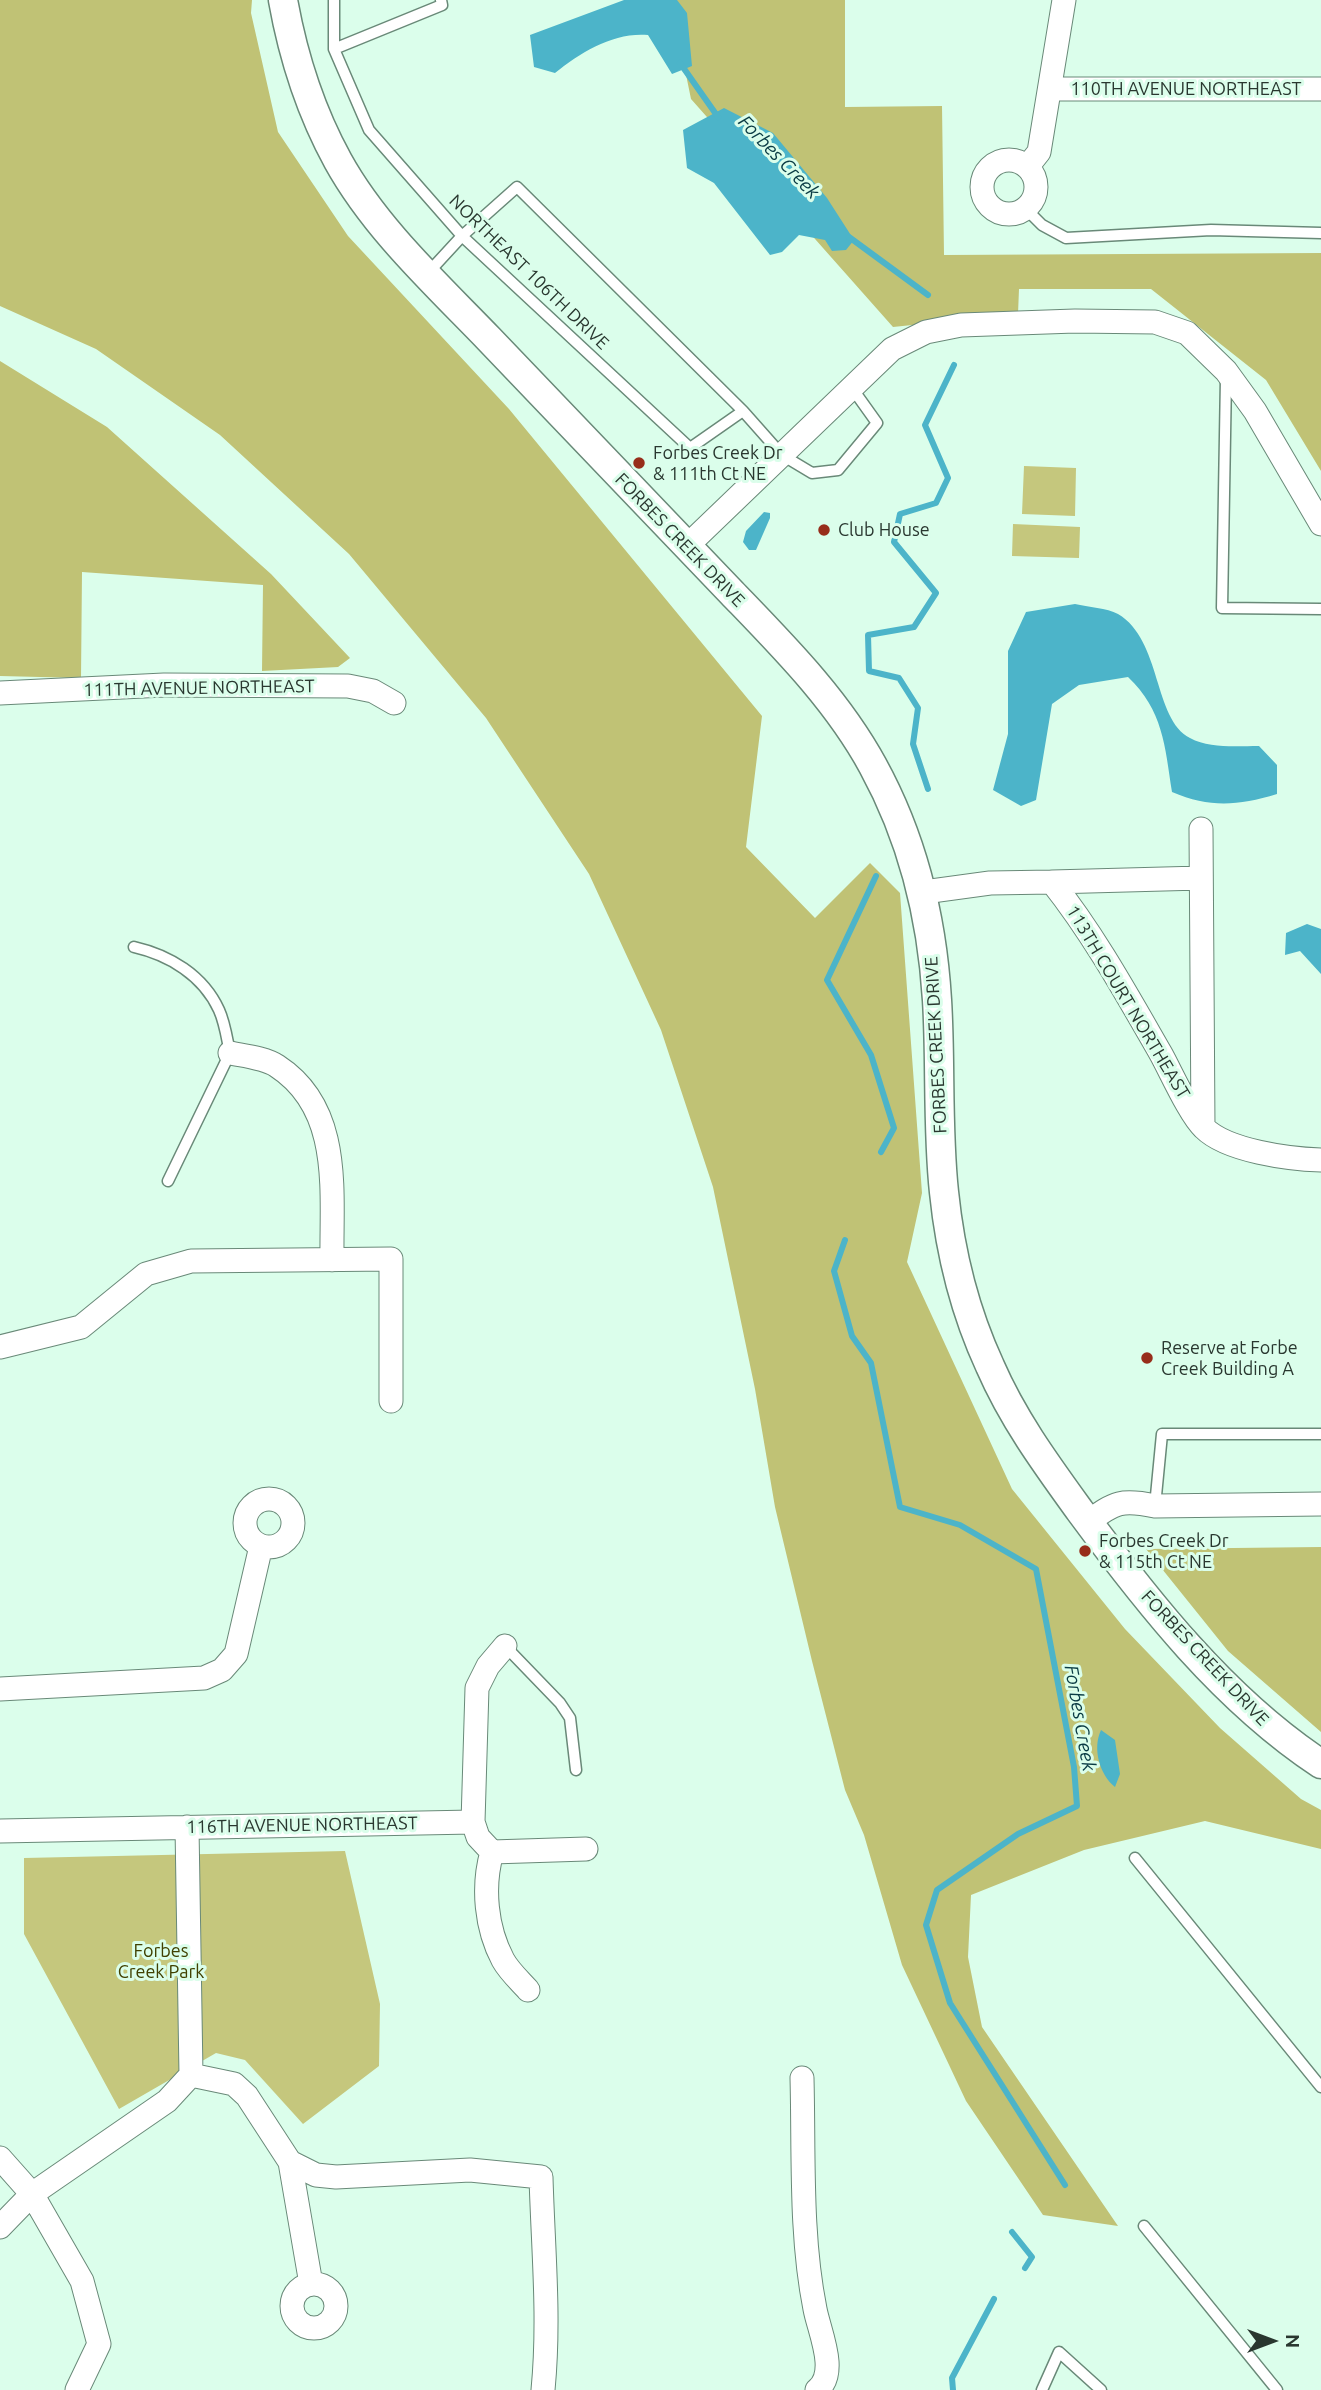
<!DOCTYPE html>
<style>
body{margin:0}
#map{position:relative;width:1321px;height:2390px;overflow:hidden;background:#dbfeeb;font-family:Ubuntu,sans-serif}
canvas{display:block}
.north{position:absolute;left:1237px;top:2306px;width:70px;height:70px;-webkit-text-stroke:5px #dbfeeb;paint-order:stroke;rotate:90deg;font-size:19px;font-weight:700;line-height:28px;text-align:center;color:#29372f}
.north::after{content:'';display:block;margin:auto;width:24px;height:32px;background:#29372f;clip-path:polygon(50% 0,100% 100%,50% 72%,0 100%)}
</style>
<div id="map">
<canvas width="1321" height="2390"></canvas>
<div class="north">N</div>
</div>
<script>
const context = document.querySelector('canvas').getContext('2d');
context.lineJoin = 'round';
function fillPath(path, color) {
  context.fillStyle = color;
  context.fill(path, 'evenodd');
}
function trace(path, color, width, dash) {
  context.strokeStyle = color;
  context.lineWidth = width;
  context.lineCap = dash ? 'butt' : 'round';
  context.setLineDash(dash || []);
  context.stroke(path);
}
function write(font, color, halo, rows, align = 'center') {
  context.font = font + ' Ubuntu,sans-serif';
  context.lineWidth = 6;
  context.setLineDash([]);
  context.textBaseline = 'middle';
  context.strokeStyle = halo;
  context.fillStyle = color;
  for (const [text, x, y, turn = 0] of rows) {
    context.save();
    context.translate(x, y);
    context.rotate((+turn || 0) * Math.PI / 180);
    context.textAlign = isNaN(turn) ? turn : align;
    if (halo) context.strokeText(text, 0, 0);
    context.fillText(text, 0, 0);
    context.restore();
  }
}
const green = new Path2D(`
 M1024,466L1076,468L1075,516L1022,514Z
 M1013,524L1080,527L1079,558L1012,556Z
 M345,1851L380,2004L379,2066L303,2124L245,2060L216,2053L119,2109L24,1934V1858Z`);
const forest = new Path2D(`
 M0,0H252L251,13L278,132L348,236L509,409L762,716L746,847L815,918L870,863L900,893L922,1193L907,1262L1012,1489L1125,1629L1220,1728L1301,1799L1321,1810V1849L1205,1821L1084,1850L971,1895L968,1957L982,2027L1118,2226L1043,2215L966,2101L902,1965L864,1835L845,1790L812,1661L775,1507L755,1389L713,1187L661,1030L589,874L486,718L349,554L220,435L96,349L0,306Z
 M661,0H845V107L942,106L944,255L1321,253V471L1266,380L1151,289H1019L1018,314L893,327L691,99L674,16Z
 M0,361L107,427L271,574L350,658L338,667L262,671L263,585L82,572L81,678L0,676Z
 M1321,1547V1732L1228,1651L1146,1549Z`);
const water = new Path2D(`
 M624,0H677L687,13L692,66L672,74L648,35C614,32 581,52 555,73L534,67L530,35Z
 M724,108L773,133L827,198L854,240L846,250L832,251L825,240L799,235L782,252L770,255L714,183L687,168L683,130Z
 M764,512L770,513V518L756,550H749L743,542L746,531Z
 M1075,604C1088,607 1107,608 1118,614C1162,640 1153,719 1190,738C1210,749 1238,746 1259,746L1277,765V794C1237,806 1210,808 1172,792C1165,746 1163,710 1128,677L1079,685L1052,704L1036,800L1021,806L993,790L1008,734V651L1026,612Z
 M1307,924L1321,929V974L1300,951L1285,955L1286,933Z
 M1101,1730L1115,1740L1120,1774L1115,1787C1100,1775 1092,1749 1101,1730Z`);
const stream = new Path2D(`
 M680,63L718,117
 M849,237L928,295
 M928,789L913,744L918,708L899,678L869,671L868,635L914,627L936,593L894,542L900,514L936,503L948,478L925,425L954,365
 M876,876L827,980L871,1055L894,1128L881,1152
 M845,1240L834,1271L852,1336L871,1363L900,1507L960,1525L1036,1569L1074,1767L1077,1806L1018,1834L937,1890L926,1925L950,2003L1065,2185
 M1012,2232L1032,2257L1025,2268
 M953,2390L952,2378L994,2299`);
const service = new Path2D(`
 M334,0V49L369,130L462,236L690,448L743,411
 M334,49L442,5L441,0
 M1025,208L1042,225L1066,238L1211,230L1321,233
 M427,274L462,236L517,187L743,411L782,455L812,473L838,470L877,423L852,388
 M1226,378L1222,608L1321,609
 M134,947C169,955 203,975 219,1010C225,1023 227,1039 230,1053L168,1181
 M1155,1506L1162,1434H1321
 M505,1646L560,1703L570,1718L576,1770
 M1135,1858L1321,2087
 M1144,2226L1277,2390
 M1042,2390L1059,2352L1101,2390`);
const minor = new Path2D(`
 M1050,89H1321
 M982 187a27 27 0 1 1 54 0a27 27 0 1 1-54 0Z
 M1027,167L1039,152L1064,0
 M687,546L892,349L926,332L961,325L1075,321L1155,322L1187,333L1226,371L1255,411L1321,524
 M0,693L164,685L348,686L373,691L394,703
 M1201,829L1203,1127
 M1052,882L1201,878
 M924,892L990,883L1052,882C1094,935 1127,995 1161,1054C1171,1072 1190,1115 1204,1128C1227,1151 1289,1159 1321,1160
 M230,1053C245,1056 265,1058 277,1066C343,1109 331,1192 332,1260
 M0,1347L81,1327L146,1274L191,1261L391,1259V1401
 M245 1523a24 24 0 1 1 48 0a24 24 0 1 1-48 0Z
 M1088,1522C1115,1502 1122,1499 1155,1506L1321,1504
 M0,1689L204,1678L222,1670L236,1654L261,1546
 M473,1822L477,1688L488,1666L505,1646
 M187,1827L191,2075
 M0,1831L473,1822L478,1837L492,1852L586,1849
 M492,1852C482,1887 486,1928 503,1960C509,1971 520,1981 528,1990
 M191,2075L234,2084L247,2096L290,2162L316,2175L336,2177L470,2170L541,2177C543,2249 550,2318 543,2390
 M802,2078C804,2154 800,2234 815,2309C819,2331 839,2373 817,2390
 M0,2158L32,2194L82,2281L99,2344L77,2390
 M290,2162L311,2284
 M0,2227L32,2194L167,2101L191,2075
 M292 2306a22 22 0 1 1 44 0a22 22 0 1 1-44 0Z`);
const tertiary = new Path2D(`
 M283,0C293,56 310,110 338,161C375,228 436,284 489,339C570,424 651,508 732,593C784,647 837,700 873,766C913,839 932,917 937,1000C941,1064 937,1128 944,1192C950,1251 965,1312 990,1366C1013,1419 1046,1464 1080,1511C1148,1603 1224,1700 1321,1764`);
const markers = [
 [639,463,7,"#972d1a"],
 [824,530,7,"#972d1a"],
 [1147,1358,7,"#972d1a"],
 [1085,1551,7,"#972d1a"]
];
const streetNames = [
 ["110TH AVENUE NORTHEAST",1186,89],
 ["NORTHEAST 106TH DRIVE",529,272,44],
 ["FORBES CREEK DRIVE",680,540,46],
 ["111TH AVENUE NORTHEAST",199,688,-1],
 ["113TH COURT NORTHEAST",1128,1002,59],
 ["FORBES CREEK DRIVE",936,1045,-93],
 ["FORBES CREEK DRIVE",1205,1658,47],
 ["116TH AVENUE NORTHEAST",302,1825,-1]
];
const poiNames = [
 ["Forbes Creek Dr",653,453],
 ["& 111th Ct NE",653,474],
 ["Club House",838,530],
 ["Reserve at Forbe",1161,1348],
 ["Creek Building A",1161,1369],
 ["Forbes Creek Dr",1099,1541],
 ["& 115th Ct NE",1099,1562]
];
const parkNames = [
 ["Forbes",161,1951],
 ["Creek Park",161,1972]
];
const waterNames = [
 ["Forbes Creek",779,157,46],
 ["Forbes Creek",1080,1718,80]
];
fillPath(green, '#c5c77d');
fillPath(forest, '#c0c275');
fillPath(water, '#4cb4c9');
trace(stream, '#4cb4c9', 6);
trace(service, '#698978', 13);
trace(minor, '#698978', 25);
trace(tertiary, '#698978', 31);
trace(service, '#fff', 10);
trace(minor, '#fff', 23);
trace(tertiary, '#fff', 28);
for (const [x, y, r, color] of markers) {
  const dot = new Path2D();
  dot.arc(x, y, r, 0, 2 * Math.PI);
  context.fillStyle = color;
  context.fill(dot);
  trace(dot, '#dbfeeb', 2.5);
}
write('18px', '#29372f', '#dbfeeb', streetNames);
write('18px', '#29372f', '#dbfeeb', poiNames, 'left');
write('18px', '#404001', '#dbfeeb', parkNames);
write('italic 19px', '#0a3b44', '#dbfeeb', waterNames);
</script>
